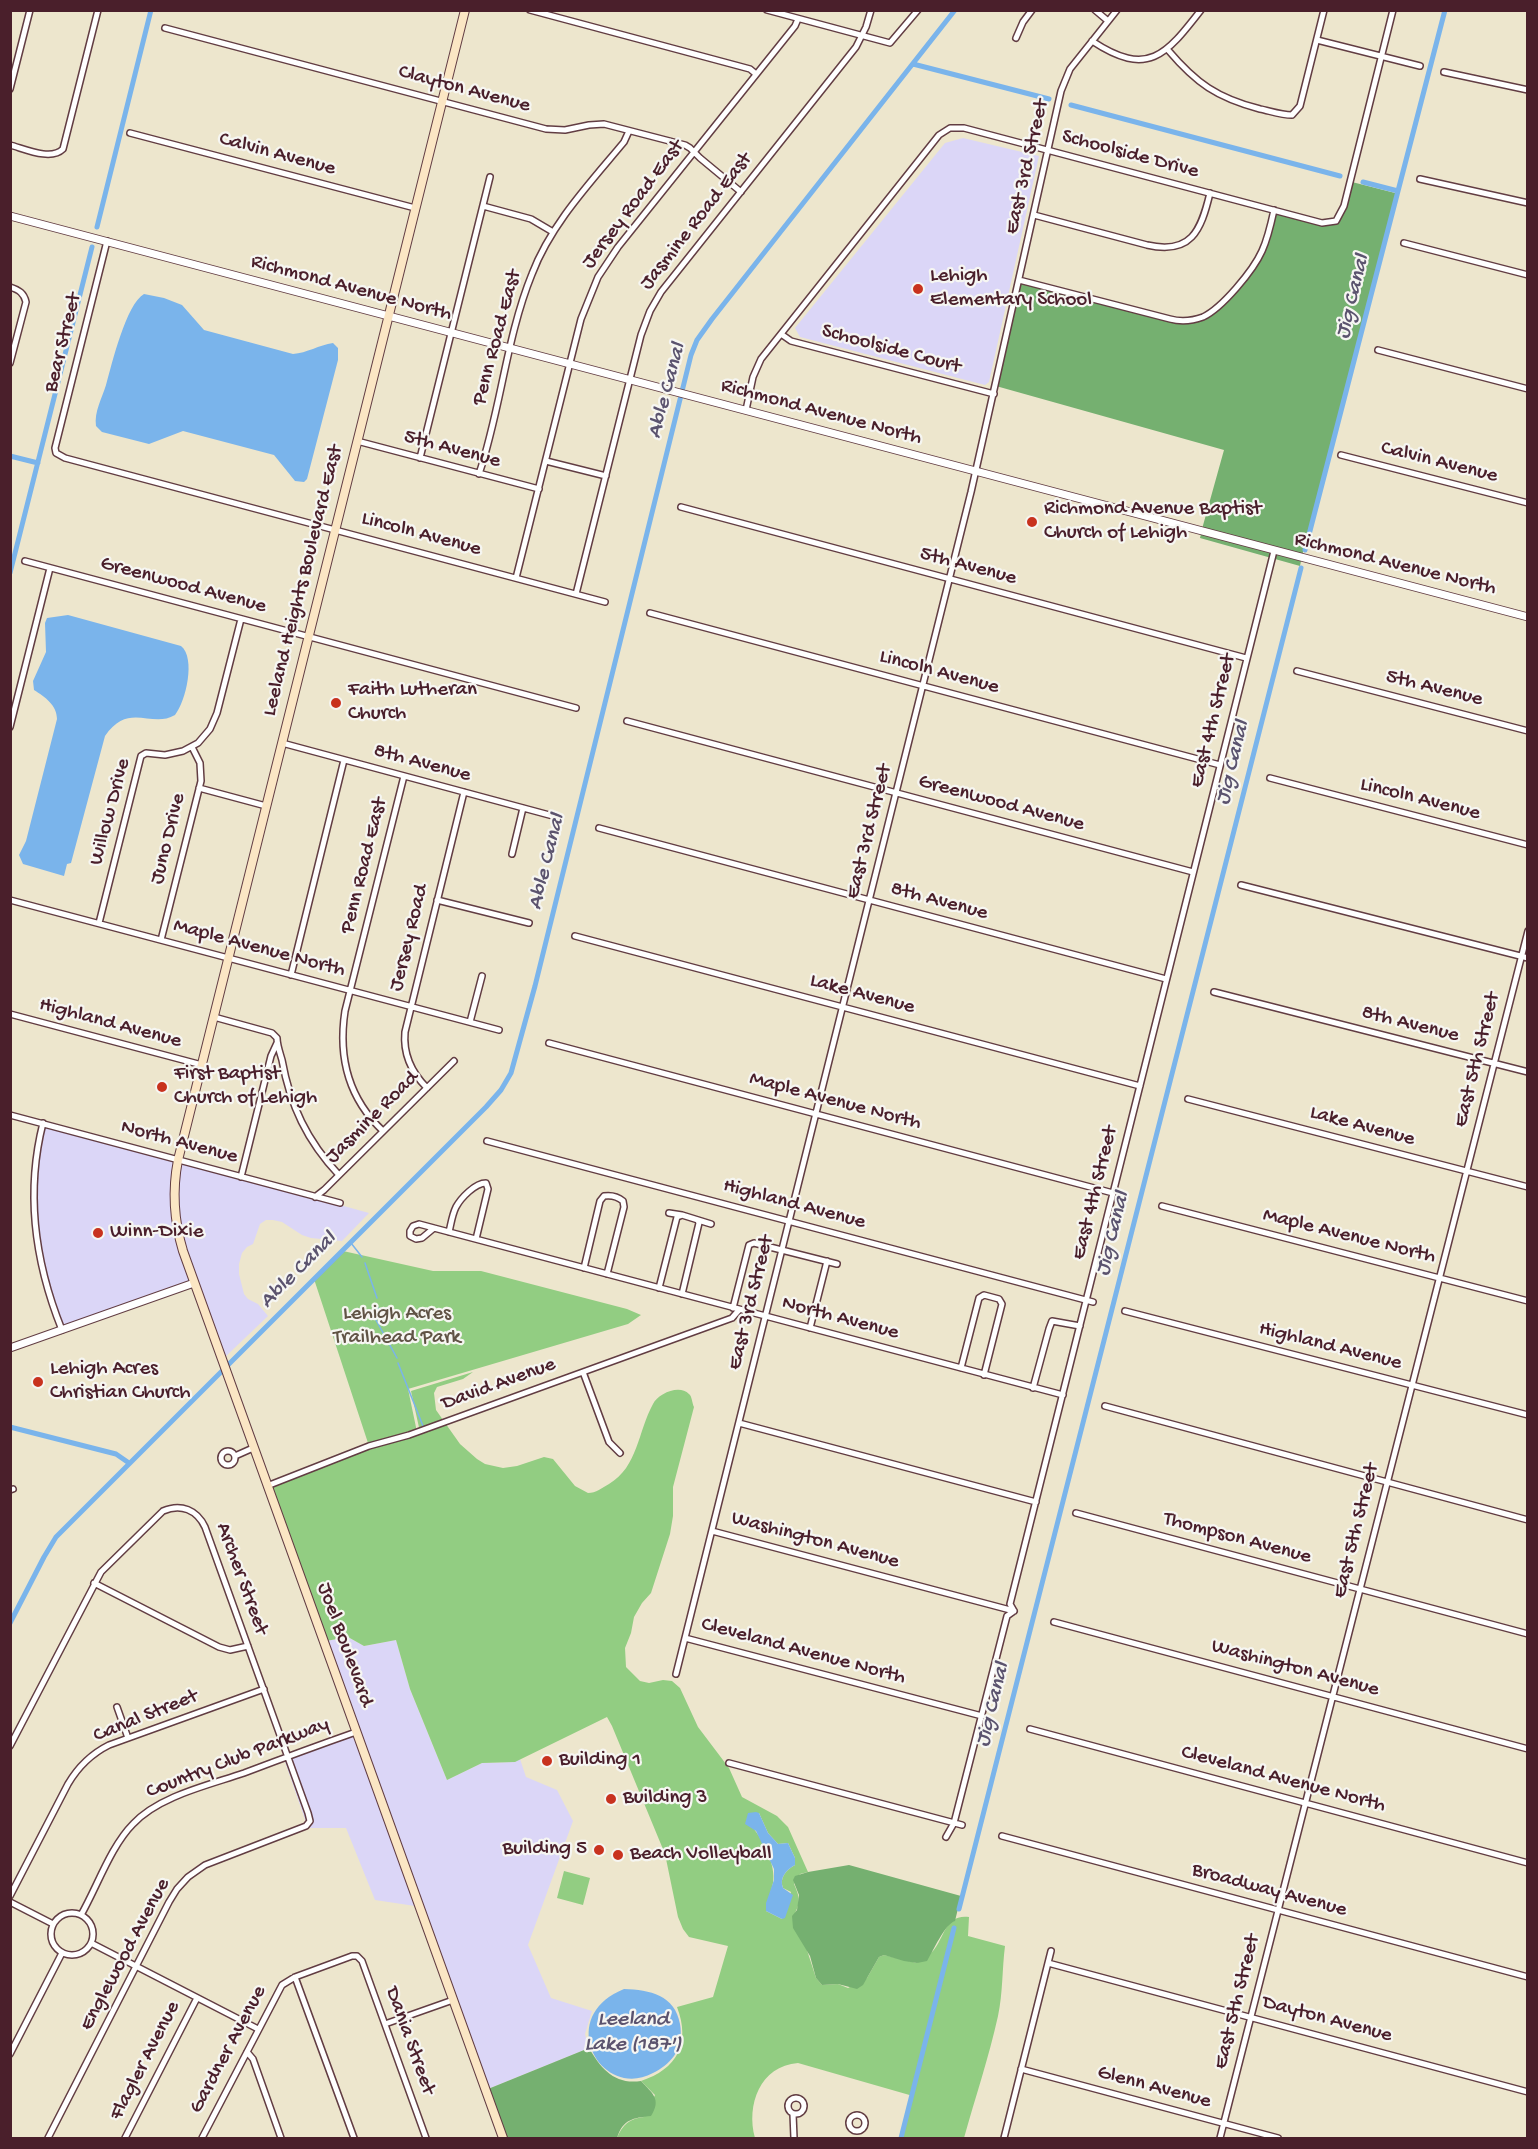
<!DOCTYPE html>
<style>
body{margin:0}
#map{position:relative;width:1538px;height:2149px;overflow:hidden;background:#ede6cd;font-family:"Gochi Hand",sans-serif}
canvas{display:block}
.frame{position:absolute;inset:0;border:12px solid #4a1f2b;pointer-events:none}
</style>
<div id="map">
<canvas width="1538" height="2149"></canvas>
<div class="frame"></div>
</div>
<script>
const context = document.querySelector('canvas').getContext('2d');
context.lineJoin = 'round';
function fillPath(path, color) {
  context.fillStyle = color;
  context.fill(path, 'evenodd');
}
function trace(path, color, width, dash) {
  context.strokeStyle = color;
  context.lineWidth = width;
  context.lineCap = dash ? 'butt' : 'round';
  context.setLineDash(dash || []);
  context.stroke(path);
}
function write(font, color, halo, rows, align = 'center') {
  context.font = font + ' "Gochi Hand",sans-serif';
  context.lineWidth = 4.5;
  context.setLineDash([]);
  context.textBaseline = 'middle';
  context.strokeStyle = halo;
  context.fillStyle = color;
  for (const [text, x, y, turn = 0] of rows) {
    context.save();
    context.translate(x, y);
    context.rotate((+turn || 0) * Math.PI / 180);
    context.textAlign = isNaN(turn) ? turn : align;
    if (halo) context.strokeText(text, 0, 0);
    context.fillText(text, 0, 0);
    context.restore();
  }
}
const built = new Path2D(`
 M963,138L1039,156L989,382L985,385L800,337L795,328L945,143Z
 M40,1126L175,1159L172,1181L191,1281L59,1328L38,1260L33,1228L32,1196Z
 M181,1161L369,1213L342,1241L311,1238L302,1235L282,1222L273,1220H266L260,1224L253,1244L247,1247L242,1253L239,1264V1274L244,1294L248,1299L258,1304L268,1316L224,1358L186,1250L180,1226L177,1196Z
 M348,1637L364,1646L396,1640L410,1689L447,1780L482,1763L515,1762L520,1759L526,1777L557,1790L573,1821L528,1945L551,1998L592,2011L585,2034L589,2048L488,2089L326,1641Z
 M353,1733L427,1938L415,1906L375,1900L346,1828H308L284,1759Z`);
const green = new Path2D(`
 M343,1251L433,1271H481L627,1309L641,1315L628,1324L408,1389L417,1432L369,1446L314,1279Z
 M473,1372L463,1379L437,1387L434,1393L436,1410L460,1444L477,1459L485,1464L503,1468L517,1466L544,1457L553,1459L575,1486L588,1493C596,1493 602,1488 609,1484C638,1467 638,1431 653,1404C658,1394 679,1384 689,1394C692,1396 692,1403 694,1407L673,1487V1516L670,1534L651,1593L642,1603L634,1617L631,1633L625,1648L626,1667L640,1681L649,1683L663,1680L672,1681L680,1688L698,1727L729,1768L742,1797L777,1816L788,1827L808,1872L800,1874L794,1884C799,1895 801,1902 795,1913L816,1978L822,1985L838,1984L848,1988L867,1978L879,1957L884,1955L917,1963C922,1959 928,1955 933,1951C945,1937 945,1914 969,1917L968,1936L1005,1946C1002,1969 1003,1993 998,2016C989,2057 975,2098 964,2138H902L913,2096L798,2063C760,2066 746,2105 755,2138H617C622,2125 630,2118 644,2117L655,2095L641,2081C677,2069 691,2044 677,2007L713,1997L728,1946L689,1937L683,1929L678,1917L665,1854L612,1726L607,1717L515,1762L482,1763L447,1780L410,1689L396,1640L364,1646L348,1637L326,1641L271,1488L375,1447L410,1437L420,1432L411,1391ZM759,1813L768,1833L778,1844L788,1843L795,1858V1865C786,1870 779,1878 783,1888L791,1892L782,1919L766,1911C767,1900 771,1893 773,1883C776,1866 764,1841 753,1828Z
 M564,1871L590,1878L583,1905L557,1898Z`);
const forest = new Path2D(`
 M1352,182L1399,194L1302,556L1202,529L1224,450L996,386L1019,283L1167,321L1187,323L1207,318L1236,291L1260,260L1267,246L1276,214L1336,224C1347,216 1349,195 1352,182Z
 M1201,534L1301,561L1300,566L1200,538Z
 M849,1865L961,1896L955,1921C945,1924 933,1951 927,1961L917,1963L904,1961L884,1955L879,1957L863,1985L857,1989L838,1984L822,1985L816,1978L810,1956L793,1928L792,1916L797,1910L799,1895L793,1880L795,1876L808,1872Z
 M589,2048C601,2069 615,2085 641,2081C652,2093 662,2099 651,2116C633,2118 623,2119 617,2138H506L488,2089Z`);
const water = new Path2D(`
 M144,294L164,298L182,305L204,330L293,354C307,353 319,345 333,343L338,348V360L307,479L304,482L295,481L274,455L183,431L149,444L102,432L96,426C94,412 102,398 106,385C112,364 126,304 144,294Z
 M68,615L181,646C196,658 186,701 175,715C151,729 129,701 105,736L71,863L67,864L64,876L23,864L19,855L26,841L57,719C57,705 45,697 34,690L33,681L46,652L45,623L47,618Z
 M756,1812L759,1813L768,1833L778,1844L788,1843L795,1858V1865C786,1870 779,1878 783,1888L793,1895L785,1918L782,1919L766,1911V1903L774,1880V1869L756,1831L745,1824L748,1813Z
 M624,1989C650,1990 675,1995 680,2024C682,2034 680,2047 674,2056C669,2063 661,2069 653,2073C601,2101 554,2017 624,1989Z`);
const stream = new Path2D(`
 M351,1243L362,1257
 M365,1263L377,1298
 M378,1308L376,1320L397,1358
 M398,1363L423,1426`);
const canal = new Path2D(`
 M913,64L1049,99
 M1071,105L1340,176
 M1398,191L1445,10
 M97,227L151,10
 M10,456L38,463
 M1305,550L1398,191L1363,182
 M10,573L92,247
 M10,1427L116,1454L129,1463
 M10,1623L44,1557L56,1537L486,1107L501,1090L511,1073L535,986L691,355L697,340L712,319L955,10
 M959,1909L1301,568
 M901,2138L954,1928`);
const minor = new Path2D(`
 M530,10L750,69L756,74
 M767,10L890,43L918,10
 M1095,10L1108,21
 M165,28L546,129L565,130L589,125L604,124L685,145L690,148L700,158L741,192
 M1016,38L1023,22L1032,10
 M1317,40L1420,66
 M1092,41C1148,78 1166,55 1201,10
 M1168,50C1196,83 1217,98 1260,109C1270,111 1281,115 1292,115L1300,106L1324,10
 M1444,72L1528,90
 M10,89L30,10
 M130,133L415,208
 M10,145C25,149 51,161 63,149L98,10
 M1420,179L1528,203
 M483,206L531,219L553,232
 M1034,215L1147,245C1191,255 1201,231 1210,193
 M107,241L55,448L56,453L65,458L605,602
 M1404,243L1528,275
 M1019,280L1170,319C1181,322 1192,321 1203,317C1222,308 1253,271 1262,251C1268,238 1271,224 1274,210
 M10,287C19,290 24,293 26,302L10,363
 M781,334L791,341L994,394
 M1378,350L1528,389
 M746,410L753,377L761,359L939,135L950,128H964L1322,223L1336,221L1344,206L1393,10
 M357,441L539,489
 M1341,455L1528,503
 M420,458L490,177
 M546,461L606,476
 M479,474C501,409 506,338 532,274C551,224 590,183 624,142L629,131
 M681,507L1246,658
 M25,561L576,708
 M516,578L581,319L598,277L618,247L795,26L798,19
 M576,594L641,335L650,311L661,292L856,47L866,27L871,10
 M650,613L1220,765
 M1297,671L1528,731
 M627,721L1193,872
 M10,727L50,568
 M282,743L553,816
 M1270,778L1528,845
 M199,788L266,806
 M599,828L1166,979
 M512,854L523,808
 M1241,885L1528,958
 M10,900L499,1030
 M437,900L529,923
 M99,923L141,756L146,753L165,755L183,751L198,743L210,729L217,713L241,619
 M575,936L1140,1086
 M161,940L201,781L200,763L192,747
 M291,975L344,760
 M1214,992L1528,1072
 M10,1014L202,1065
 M214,1017L272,1033L277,1038C277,1045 280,1053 282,1060C290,1105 307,1141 339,1175
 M470,1022L482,976
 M549,1043L1113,1193
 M427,1088C411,1072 403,1054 405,1032L464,792
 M1188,1099L1528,1187
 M10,1115L340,1203
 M43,1123C25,1194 35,1263 62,1330
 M383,1131C349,1099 338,1057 345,1011L404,776
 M487,1141L1093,1302
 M241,1177L271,1056L277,1043
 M315,1197L324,1190L454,1061
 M1162,1206L1528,1301
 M669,1213L682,1215L711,1224
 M419,1224L434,1228L422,1238L416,1239L410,1236V1231L413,1226Z
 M434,1228L1063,1395
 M449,1232C451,1224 452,1215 456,1207C461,1198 475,1183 486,1183L488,1189L476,1239
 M584,1268L600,1201L604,1196C611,1195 617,1196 623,1201L624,1207L607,1274
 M659,1288L677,1217L680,1216
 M682,1294L699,1223L698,1221
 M733,1308L749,1245L754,1243L837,1264
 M1125,1311L1528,1415
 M810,1328L827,1261
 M961,1368L979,1298L984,1295L999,1299L1002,1304L984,1375
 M583,1372L609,1442L620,1453
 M1033,1388L1049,1329L1052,1321L1080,1326
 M1105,1406L1528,1520
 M739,1423L1036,1502
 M221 1458a7 7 0 1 1 14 0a7 7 0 1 1-14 0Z
 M235,1456L253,1448
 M267,1486L369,1446L409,1435L732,1318L739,1310
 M10,1490L13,1489
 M1076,1513L1528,1634
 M712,1531L1014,1611
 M94,1583L219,1647L230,1650L248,1646
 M1054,1622L1528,1749
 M685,1638L982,1716
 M676,1674L971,492L1061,91L1070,69L1117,10
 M117,1707L128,1738
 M1030,1729L1528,1863
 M10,1746L101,1572L163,1511C181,1503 197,1510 205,1527L308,1813L310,1821L306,1826L205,1865L188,1877L177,1889L169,1902L48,2138
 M729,1763L962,1825
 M1002,1836L1528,1977
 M946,1837L954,1823L1007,1616L1014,1611L1010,1604L1274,551
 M10,1896L68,1784C78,1767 91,1754 109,1745L264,1689
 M10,1902L53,1924
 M51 1934a21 21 0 1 1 42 0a21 21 0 1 1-42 0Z
 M81,1915C97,1887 111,1846 133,1824C159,1796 209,1785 244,1773C281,1759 319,1745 356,1732
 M91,1943L258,2029
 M1048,1963L1528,2092
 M295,1977L354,2138
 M385,2024L453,2000
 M247,2052L253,2059L281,2138
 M10,2054L62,1953
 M1021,2069L1278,2138
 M788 2106a8 8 0 1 1 16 0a8 8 0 1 1-16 0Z
 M793,2114L794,2138
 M849 2123a8 8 0 1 1 16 0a8 8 0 1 1-16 0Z
 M125,2138L197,1998
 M202,2138L282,1985L295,1977L352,1956H357L362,1961L426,2138
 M1004,2138L1051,1951
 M1220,2138L1528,931`);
const tertiary = new Path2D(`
 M10,216L1528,617
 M10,1348L194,1283`);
const secondary = new Path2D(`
 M465,10L178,1160C172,1191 174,1221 183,1251L503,2138`);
const markers = [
 [918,289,6,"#c8321e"],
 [1032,522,6,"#c8321e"],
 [336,703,6,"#c8321e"],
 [162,1087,6,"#c8321e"],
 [98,1233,6,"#c8321e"],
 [38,1382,6,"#c8321e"],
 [547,1761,6,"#c8321e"],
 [611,1799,6,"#c8321e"],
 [599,1850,6,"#c8321e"],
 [618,1855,6,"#c8321e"]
];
const streetNames = [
 ["Clayton Avenue",464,90,15],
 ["Calvin Avenue",277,155,15],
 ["Schoolside Drive",1130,155,15],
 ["East 3rd Street",1028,167,-77],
 ["Jersey Road East",634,205,-53],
 ["Jasmine Road East",697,222,-52],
 ["Richmond Avenue North",351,289,15],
 ["Penn Road East",498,338,-75],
 ["Bear Street",64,343,-76],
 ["Schoolside Court",891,350,15],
 ["Richmond Avenue North",821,413,15],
 ["5th Avenue",452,450,15],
 ["Calvin Avenue",1439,463,14],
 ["Lincoln Avenue",421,535,15],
 ["Richmond Avenue North",1395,565,14],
 ["5th Avenue",968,567,15],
 ["Leeland Heights Boulevard East",304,581,-76],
 ["Greenwood Avenue",183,586,15],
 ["Lincoln Avenue",939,673,15],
 ["5th Avenue",1434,689,14],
 ["East 4th Street",1214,721,-76],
 ["8th Avenue",422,764,15],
 ["Lincoln Avenue",1420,800,14],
 ["Greenwood Avenue",1001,804,15],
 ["Willow Drive",111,812,-75],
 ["East 3rd Street",870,832,-76],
 ["Juno Drive",169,839,-76],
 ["Penn Road East",365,866,-76],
 ["8th Avenue",939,902,15],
 ["Jersey Road",410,938,-76],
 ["Maple Avenue North",259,949,15],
 ["Lake Avenue",862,995,15],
 ["Highland Avenue",110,1024,15],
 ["8th Avenue",1410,1025,14],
 ["East 5th Street",1478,1060,-76],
 ["Maple Avenue North",835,1102,15],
 ["Jasmine Road",373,1118,-45],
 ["Lake Avenue",1362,1127,15],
 ["North Avenue",179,1143,15],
 ["East 4th Street",1096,1193,-76],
 ["Highland Avenue",794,1205,15],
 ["Maple Avenue North",1349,1237,14],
 ["East 3rd Street",752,1303,-76],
 ["North Avenue",840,1319,15],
 ["Highland Avenue",1330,1347,14],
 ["David Avenue",499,1385,-20],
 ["East 5th Street",1357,1531,-76],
 ["Thompson Avenue",1237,1539,15],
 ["Washington Avenue",815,1541,15],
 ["Archer Street",241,1579,70],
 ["Joel Boulevard",344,1645,70],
 ["Cleveland Avenue North",803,1652,15],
 ["Washington Avenue",1295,1669,15],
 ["Canal Street",146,1717,-22],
 ["Country Club Parkway",238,1759,-21],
 ["Cleveland Avenue North",1283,1780,15],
 ["Broadway Avenue",1269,1891,15],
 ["Englewood Avenue",126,1955,-62],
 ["East 5th Street",1238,2002,-76],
 ["Dayton Avenue",1327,2020,15],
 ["Dania Street",409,2041,70],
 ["Gardner Avenue",229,2050,-62],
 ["Flagler Avenue",146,2061,-63],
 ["Glenn Avenue",1154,2088,15]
];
const poiNames = [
 ["Lehigh",930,277],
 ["Elementary School",930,301],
 ["Richmond Avenue Baptist",1044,510],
 ["Church of Lehigh",1044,534],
 ["Faith Lutheran",348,691],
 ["Church",348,715],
 ["First Baptist",174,1075],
 ["Church of Lehigh",174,1099],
 ["Winn-Dixie",110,1233],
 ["Lehigh Acres",50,1370],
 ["Christian Church",50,1394],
 ["Building 1",559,1761],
 ["Building 3",623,1799],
 ["Building 5",587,1850,"right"],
 ["Beach Volleyball",630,1855]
];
const parkNames = [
 ["Lehigh Acres",397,1315],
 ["Trailhead Park",397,1339]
];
const waterNames = [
 ["Jig Canal",1354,297,-76],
 ["Able Canal",668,391,-75],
 ["Jig Canal",1234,763,-76],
 ["Able Canal",548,862,-76],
 ["Jig Canal",1114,1234,-76],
 ["Able Canal",299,1271,-45],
 ["Jig Canal",994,1705,-76],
 ["Leeland",633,2021],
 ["Lake (187')",633,2046]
];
fillPath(built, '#dbd6f7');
fillPath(green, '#92cd82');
fillPath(forest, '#75b070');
fillPath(water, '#7ab4eb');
trace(stream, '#7ab4eb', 1.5);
trace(canal, '#7ab4eb', 5);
trace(minor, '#623d43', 8);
trace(tertiary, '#623d43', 9);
trace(secondary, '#623d43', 10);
trace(minor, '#fff', 5);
trace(tertiary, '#fff', 7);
trace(secondary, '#fbe6c4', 8);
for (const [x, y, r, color] of markers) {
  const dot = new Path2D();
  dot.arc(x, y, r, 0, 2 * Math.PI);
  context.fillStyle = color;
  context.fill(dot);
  trace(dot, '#f6f6f2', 2);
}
write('21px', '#4a1f2b', '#f6f6f2', streetNames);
write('21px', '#4a1f2b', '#f6f6f2', poiNames, 'left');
write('21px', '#605345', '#f6f6f2', parkNames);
write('italic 22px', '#5b536e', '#f6f6f2', waterNames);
</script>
